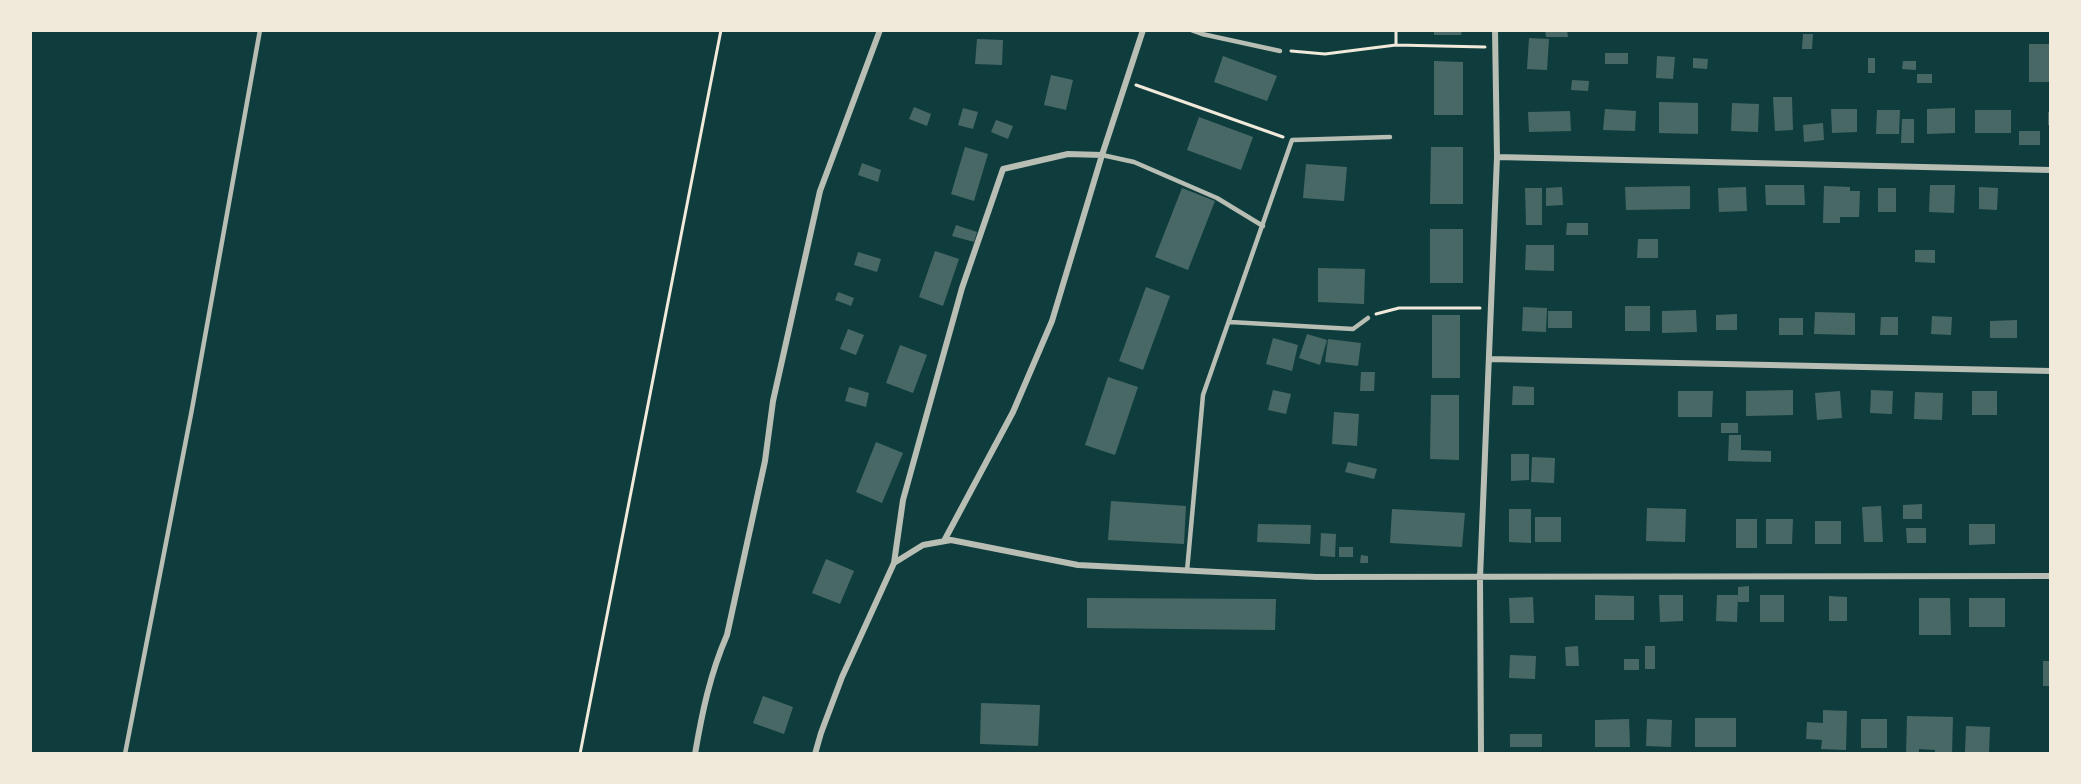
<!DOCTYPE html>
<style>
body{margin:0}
#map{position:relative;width:2081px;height:784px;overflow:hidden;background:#0f3d3e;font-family:"PT Sans Narrow",sans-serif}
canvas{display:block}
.frame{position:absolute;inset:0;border:32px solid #f1e9da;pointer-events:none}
</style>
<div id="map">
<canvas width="2081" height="784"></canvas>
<div class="frame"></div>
</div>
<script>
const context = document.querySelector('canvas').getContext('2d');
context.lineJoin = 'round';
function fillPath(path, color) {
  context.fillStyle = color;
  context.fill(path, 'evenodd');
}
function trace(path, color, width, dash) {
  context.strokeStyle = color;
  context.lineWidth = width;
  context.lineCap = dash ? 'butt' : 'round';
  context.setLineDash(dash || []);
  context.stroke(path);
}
const building = new Path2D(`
 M1434,30H1462L1461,35H1434Z
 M1545,30H1567L1568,37H1546Z
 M1803,34H1813L1812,49H1802Z
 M1529,38L1549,39L1547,70L1527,69Z
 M977,39L1003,40L1002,65L975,64Z
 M2029,44H2051V82H2029Z
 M1605,53H1628V64H1605Z
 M1223,56L1277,76L1267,101L1214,82Z
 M1657,56L1675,57L1673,79L1656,78Z
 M1693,58L1708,59L1707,69L1693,68Z
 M1868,58H1875V73H1868Z
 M1434,61L1463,62V115H1434Z
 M1903,61H1916V70L1902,69Z
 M1917,74H1932V83H1917Z
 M1051,75L1073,80L1066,110L1044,105Z
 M1572,80L1589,81L1588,91L1571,90Z
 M1773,97H1792L1793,130L1775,131Z
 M1659,102L1698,103V134L1659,133Z
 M1732,103L1759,104L1758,132L1731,131Z
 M914,107L931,114L927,126L909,119Z
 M963,108L978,112L973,129L958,125Z
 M1955,108V133L1927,134V109Z
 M1605,109L1636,111L1635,131L1603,130Z
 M1831,109H1857V132L1832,133Z
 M1877,110H1900L1899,134H1876Z
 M1975,110H2011V133H1975Z
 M1570,111L1571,131L1529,132L1528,112Z
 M2048,112H2051V125H2048Z
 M1199,117L1253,137L1241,170L1187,150Z
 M1902,119H1914V143H1901Z
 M996,120L1013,126L1008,139L991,132Z
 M1823,123L1824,140L1804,142L1803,125Z
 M2019,131H2040V145H2019Z
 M965,147L988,154L974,201L951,194Z
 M1431,147H1463V204H1430Z
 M862,163L881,170L878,182L858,175Z
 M1306,164L1347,167L1344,201L1303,198Z
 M1765,185H1804L1805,205H1766Z
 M1930,185H1955L1954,213L1929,212Z
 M1690,186V209L1626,210L1625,187Z
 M1824,186L1850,187V191H1860L1859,217H1840V223H1823Z
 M1562,187L1563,205L1546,206V188Z
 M1746,187L1747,211L1719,212L1718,188Z
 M1979,187L1998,188L1997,210L1979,209Z
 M1182,188L1215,201L1188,270L1155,257Z
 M1525,188H1542V225H1526Z
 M1878,188H1896V212H1878Z
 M1567,223H1588V235H1566Z
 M956,225L977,232L974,242L952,236Z
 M1430,229H1463V283H1430Z
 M1638,239H1658V258H1637Z
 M1526,245H1554V271L1525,270Z
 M1915,250H1935V263L1915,262Z
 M935,251L959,259L943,306L919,297Z
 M858,252L881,259L877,272L854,265Z
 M1318,268L1365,269L1364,304L1318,302Z
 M1146,287L1170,296L1143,370L1119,361Z
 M838,292L854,298L851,306L835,300Z
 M1625,306H1650V331H1625Z
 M1523,307L1547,308L1546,332L1522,331Z
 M1696,310L1697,332L1662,333V311Z
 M1548,311H1572V328H1548Z
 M1815,312L1855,313V335L1814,334Z
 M1737,314V330H1716V315Z
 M1432,315H1460V378H1432Z
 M1932,316L1952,317L1951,335L1931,334Z
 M1881,317H1898V335H1880Z
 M1779,318H1803V335H1779Z
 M2017,320V338H1990V321Z
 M848,329L864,335L856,355L840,349Z
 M1307,334L1327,340L1320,365L1299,358Z
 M1273,338L1298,345L1292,371L1266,364Z
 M1328,339L1361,343L1358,366L1325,362Z
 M900,345L927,355L913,393L886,383Z
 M1361,372H1375L1374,391H1360Z
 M1108,377L1138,387L1115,455L1085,445Z
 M1513,386L1534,387V405H1512Z
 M849,387L869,393L866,407L845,401Z
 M1273,390L1291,394L1286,414L1268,410Z
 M1793,390V415L1746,416V391Z
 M1871,390L1893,391L1892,414L1870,413Z
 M1678,391H1713L1712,417H1678Z
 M1840,391L1842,418L1817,420L1815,393Z
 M1972,391H1997V415H1972Z
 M1915,392L1943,393L1942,420L1914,419Z
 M1431,395H1459V460L1430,459Z
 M1334,412L1359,414L1357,446L1332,444Z
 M1721,423H1738V433H1721Z
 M1729,435H1741V450L1771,451V462L1728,461Z
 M876,442L903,453L882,503L856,492Z
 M1511,454H1529V480L1511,481Z
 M1532,457L1555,458L1554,483L1531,482Z
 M1348,462L1377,469L1374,479L1345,472Z
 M1111,501L1186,506L1184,544L1108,540Z
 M1922,504V519H1903V505Z
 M1881,506L1883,542H1864L1862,507Z
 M1647,508L1686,509L1685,542L1646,541Z
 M1392,509L1465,513L1462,547L1390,543Z
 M1509,509H1531V543L1509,542Z
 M1535,517H1561V542H1535Z
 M1736,519H1757V548H1736Z
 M1766,519H1793L1792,544H1766Z
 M1815,521H1841V544H1815Z
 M1258,524L1311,525L1310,544L1257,542Z
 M1969,524H1995V544L1969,545Z
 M1906,528H1926V543H1907Z
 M1321,533L1336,534L1335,557L1320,556Z
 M1339,547H1353V557H1339Z
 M1361,555L1368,556V563H1360Z
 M826,559L854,571L840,604L812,593Z
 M1749,586V602H1738V587Z
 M1595,595L1634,596V620H1595Z
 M1659,595H1683V621L1660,622Z
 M1717,595H1738L1737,622L1716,621Z
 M1760,595H1784V622H1760Z
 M1829,596L1847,597V621H1829Z
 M1533,597L1534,623H1510L1509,598Z
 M1087,598L1276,599L1275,630L1087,628Z
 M1919,598H1950L1951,635H1919Z
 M1969,598H2005V627H1969Z
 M1578,646L1579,666H1566L1565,647Z
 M1645,646H1655V669H1645Z
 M1510,655L1536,656L1535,679L1509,678Z
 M1624,659H1639V670H1624Z
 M2043,661H2051V686H2043Z
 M763,696L793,707L784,734L753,723Z
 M981,703L1040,705L1038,746L980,744Z
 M1823,710L1847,711L1846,750L1821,749L1822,740L1806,739L1807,722L1823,723Z
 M1907,716L1953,717L1952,754H1935V750L1919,749V754H1906Z
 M1695,718H1736V747H1695Z
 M1629,719L1630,747H1595V720Z
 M1647,719L1672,720L1671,747L1646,746Z
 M1861,719H1887V748H1861Z
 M1966,726L1990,727L1989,753L1965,752Z
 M1510,734H1542V747H1510Z`);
const path = new Path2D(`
 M1396,45V30
 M1291,51L1325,54L1396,45L1485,47
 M1136,85L1283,137
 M1376,314L1399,308H1480
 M580,754L721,30`);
const service = new Path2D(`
 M1191,30L1202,34L1280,51
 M1102,155L1134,162L1217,198L1263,226
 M1230,322L1353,329L1368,318
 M1187,571L1203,395L1292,140L1390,137
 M125,754L192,409L260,30`);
const minor = new Path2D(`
 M1497,157L2051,170
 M1489,359L2051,371
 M944,541L1013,412L1052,321L1102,155
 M894,563L923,545L951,540L1078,565L1316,577L2051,576
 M695,754C702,713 710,674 727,635L765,461L773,401L820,191L880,30
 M815,754L821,733L842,677L894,563L903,500L921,435L962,288L1003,169L1068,154L1102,155L1143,30
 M1481,754L1480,578L1497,157L1495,30`);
fillPath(building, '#486865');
trace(path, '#f1e9da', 3);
trace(service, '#b8beb3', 4.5);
trace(minor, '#b8beb3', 6);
</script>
